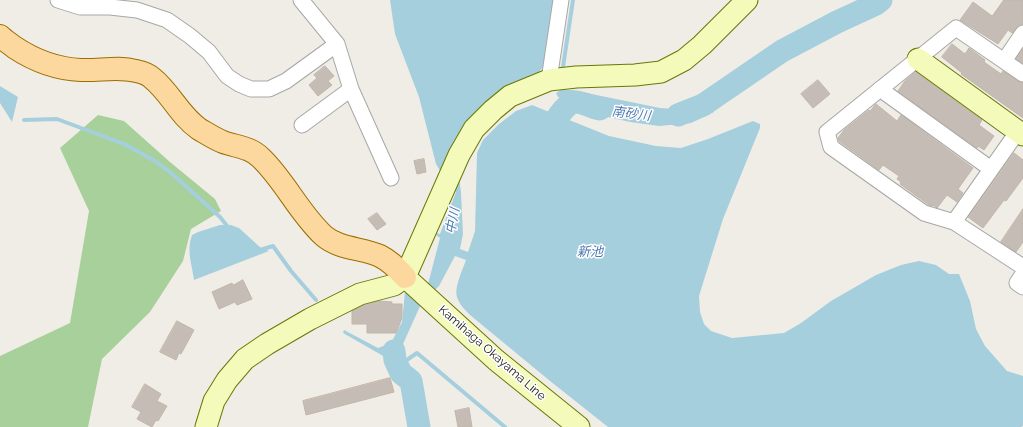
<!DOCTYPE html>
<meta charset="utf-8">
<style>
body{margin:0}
canvas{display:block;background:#f0ede6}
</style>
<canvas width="1023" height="427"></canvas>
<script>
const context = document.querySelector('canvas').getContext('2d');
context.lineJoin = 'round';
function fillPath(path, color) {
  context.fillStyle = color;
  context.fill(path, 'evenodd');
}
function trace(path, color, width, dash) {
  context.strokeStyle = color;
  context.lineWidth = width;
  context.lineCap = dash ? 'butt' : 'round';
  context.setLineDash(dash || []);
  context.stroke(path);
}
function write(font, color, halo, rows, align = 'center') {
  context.font = font + ' Raleway,"Noto Sans JP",sans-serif';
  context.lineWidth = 3;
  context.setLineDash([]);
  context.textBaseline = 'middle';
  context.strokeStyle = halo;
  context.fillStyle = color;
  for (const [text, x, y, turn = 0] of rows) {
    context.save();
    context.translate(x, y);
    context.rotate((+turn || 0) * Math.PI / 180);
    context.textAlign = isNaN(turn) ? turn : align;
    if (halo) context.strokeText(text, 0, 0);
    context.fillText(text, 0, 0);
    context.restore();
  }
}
const forest = new Path2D(`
 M98,115L124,121L170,162L215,199L221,211L191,229L183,261L150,312L102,359L88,427H0V356L70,323L89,211L60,148Z`);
const water = new Path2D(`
 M390,0H554L546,63L536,76L504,91L459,178L461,192L463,234L460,249L468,252L475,231L477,153L483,140L499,124L516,111L532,105L609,136L656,146L681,148L708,139L753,121L760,124V128L723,219L699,296L700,312L704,324L711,331L732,338L784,333L801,323L831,301L876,275L901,265L919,261L936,265L949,274H959L970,301L976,329L985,346L1007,371L1023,376V426L1021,427H608L550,381L470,315C465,310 459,304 457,297C454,287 463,269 466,260L455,256L439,286L421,304L399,353C399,365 401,372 412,377L406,378L399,376L396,371H393L390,372L385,357L343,333L344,330L378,348L391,343L402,322L405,292L408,289L428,284L440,238L436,235L437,233L440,234L456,192L442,174L436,164L419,97L395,34Z
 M0,86L18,97L12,122L0,103Z
 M561,90H572L660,108L675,109L688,105L702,94L714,112L691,123L659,126L630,122L608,117L566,101L558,97L556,93Z
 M220,225H231L239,228L261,248L269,251L194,280C192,265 186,250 192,235L198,232Z`);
const stream = new Path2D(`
 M563,67L573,0
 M24,120L57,119L124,144L155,161L171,173L220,217L228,227
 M260,250L273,246L291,271L316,300
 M398,366L417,353L505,427`);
const river = new Path2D(`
 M678,115L703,105L782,51L837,22L876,4L881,0
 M544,142C549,132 563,102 576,102C582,102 594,108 600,109
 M394,351L395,360L401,373L411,381L419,427`);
const building = new Path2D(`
 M1004,0H1023V24L1019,25L1012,33L1008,30L998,44L960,20L973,2L992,16Z
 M952,44L965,54L969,48L985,60L984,62L1001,74L1003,71L1018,81L1023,83V118L961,74L962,73L942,57Z
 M1023,49V63L1016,59Z
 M325,66L334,76L328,81L332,85L318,96L309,85L317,78L314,75Z
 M916,72L982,120L979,125L994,136L984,150L978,146L977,148L898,91L905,81Z
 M818,80L830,94L813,108L801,94Z
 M876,104L897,121L901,115L973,168L958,189L963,193L957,202L947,195L937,208L933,205L932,206L929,205L900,184L901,182L897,179L899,176L883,165L879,170L839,141L838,138L844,130L869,110L870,111Z
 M1014,153L1023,160V178L1006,201L1004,200L983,228L968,217Z
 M424,159L426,172L417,174L414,161Z
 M1023,209V242L1016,252L1001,242Z
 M377,213L386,224L377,230L368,219Z
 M243,280L252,299L237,305L235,302L219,309L212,292L232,283L233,285Z
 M379,301L392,302V304H402V318L396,333H367V324H352V311L364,305Z
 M177,321L194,330L181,354L179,353L176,360L160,352Z
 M390,378L394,392L306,415L303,401Z
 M145,384L161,394L157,401L167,406L158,421L156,420L152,427L137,419L141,412L132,407Z
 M469,408L472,427H458L455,411Z`);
const street = new Path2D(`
 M58,0L80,7H110L137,10L167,20L190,36L209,52L227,76L239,84L251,89H269L286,81L337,44
 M301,0L337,44L351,89L391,178
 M1004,61L1023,33
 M1023,74L956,28L827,132L831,147L924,213L954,222L1023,267
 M549,80L561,0
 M880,89L991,169
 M302,125L351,89
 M954,222L1018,131
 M1023,274L1017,283L1023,287`);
const secondary = new Path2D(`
 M918,59L1023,135
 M405,277L459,155L474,129L493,110L510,96L549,80L576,77L635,75L661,72L684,60L702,45L747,0
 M405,277L496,360L579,427
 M206,427L214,401L227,380L245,359L267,344L310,319L360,294L394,285L405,277`);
const primary = new Path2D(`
 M0,36C4,40 9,43 14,47C35,61 56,69 81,70C99,71 118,66 136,71C141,72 148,74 152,78C170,92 179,115 199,129C206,133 215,139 223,142C237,147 250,147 261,158C285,181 299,213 324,236C339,249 362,248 380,256C390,261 398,269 405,277`);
const streetNames = [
 ["Kamihaga Okayama Line",492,353,41]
];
const waterNames = [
 ["南砂川",631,114,7],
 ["中川",453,221,-79],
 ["新池",590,252]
];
fillPath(forest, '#a8d09b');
fillPath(water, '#a6cfde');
trace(stream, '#a6cfde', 4);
trace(river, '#a6cfde', 23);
fillPath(building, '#c5bdb5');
trace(building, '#c2b5a8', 1);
trace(street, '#a7a7a7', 17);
trace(secondary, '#677905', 23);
trace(primary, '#9b6e00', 24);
trace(street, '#fff', 15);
trace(secondary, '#f4faba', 21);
trace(primary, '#fcd89f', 22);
write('12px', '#202020', '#fff', streetNames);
write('italic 13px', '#4b79b0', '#fff', waterNames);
</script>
